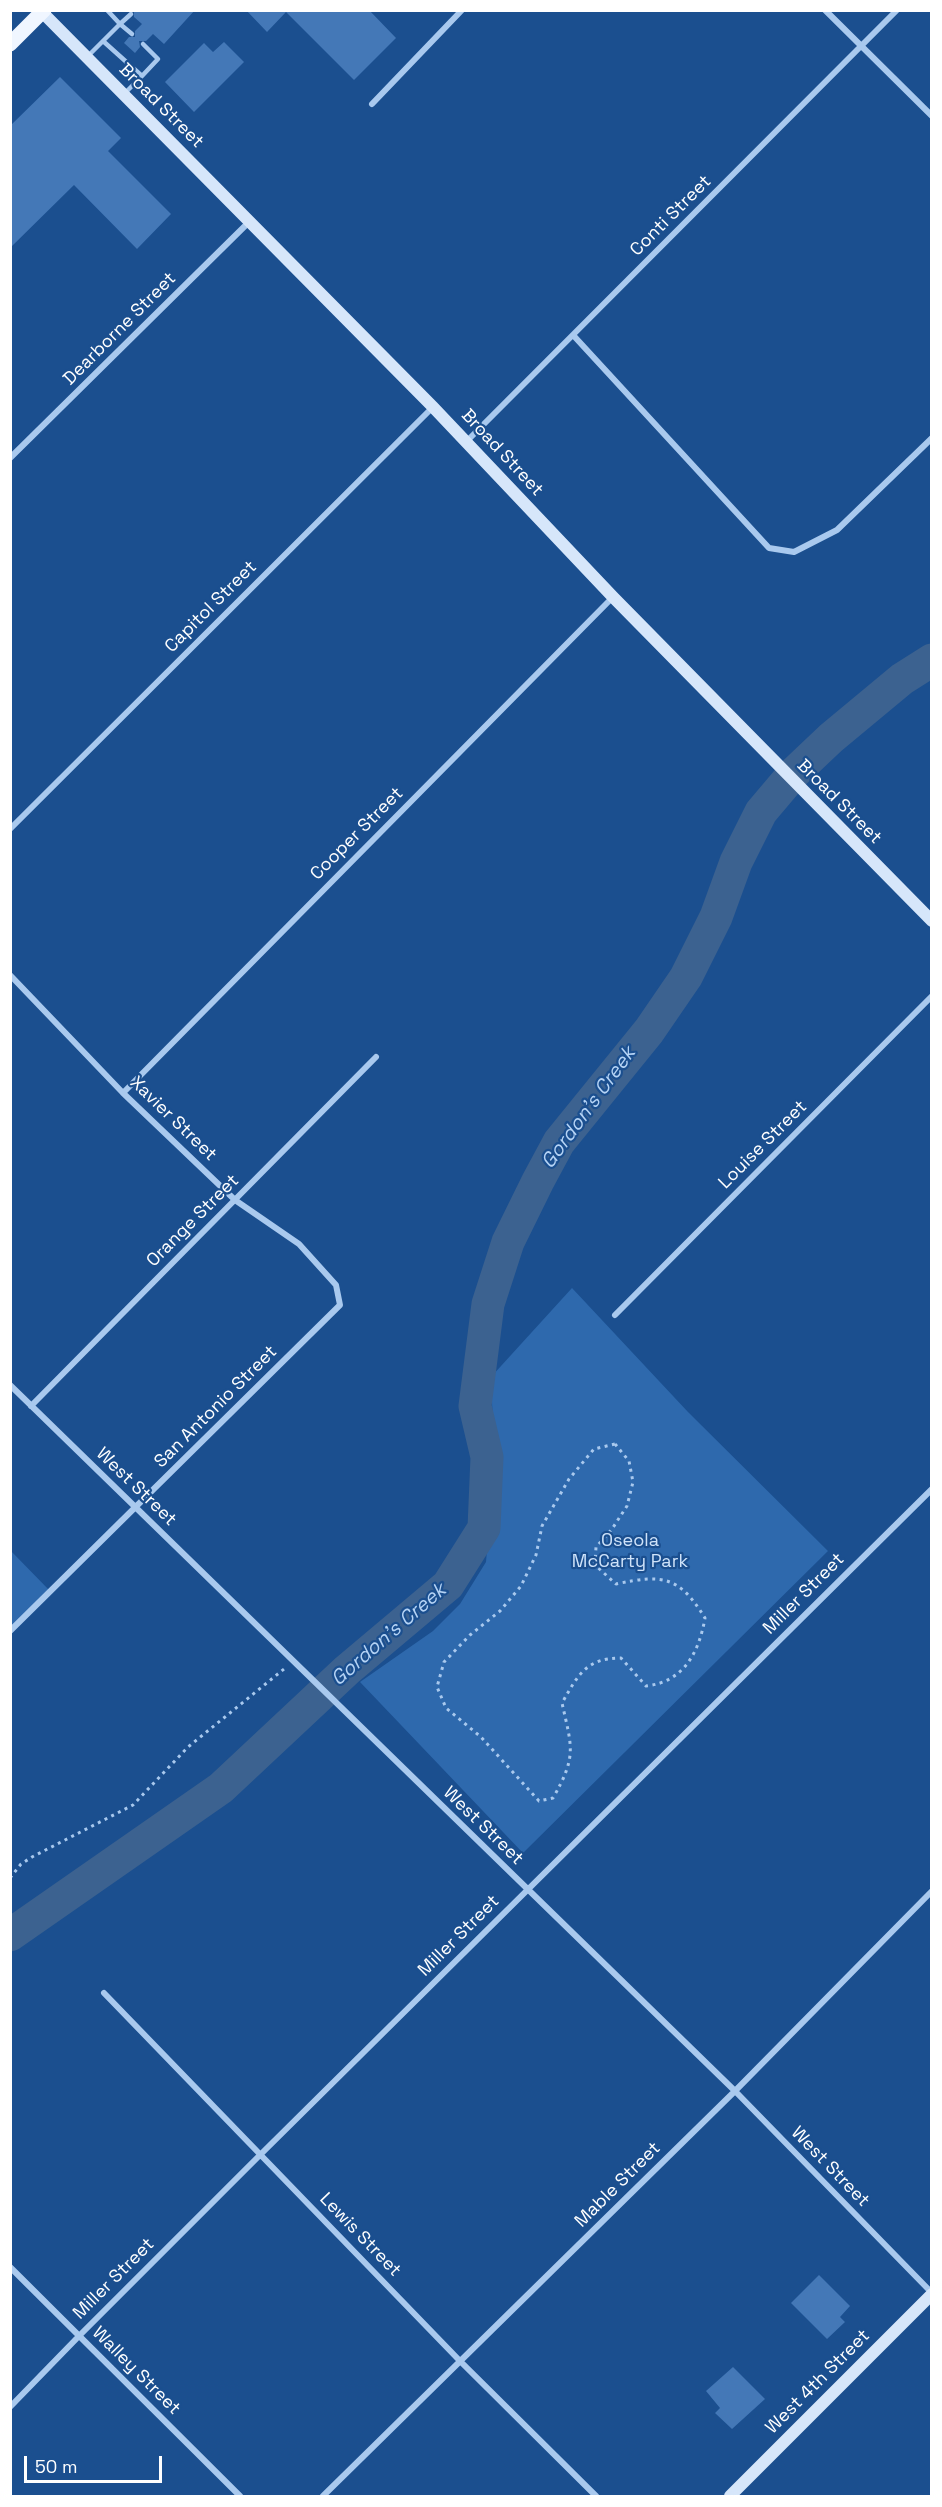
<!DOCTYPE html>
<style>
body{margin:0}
#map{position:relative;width:942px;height:2507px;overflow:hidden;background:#1b4f8f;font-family:"Space Grotesk",sans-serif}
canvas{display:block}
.frame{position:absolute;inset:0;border:12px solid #fff;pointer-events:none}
.scale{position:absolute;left:24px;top:2456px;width:138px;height:27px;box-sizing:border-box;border:3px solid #fff;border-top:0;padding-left:8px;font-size:18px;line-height:21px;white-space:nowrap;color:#fff;-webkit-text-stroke:4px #1b4f8f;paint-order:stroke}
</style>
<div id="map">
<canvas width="942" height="2507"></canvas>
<div class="frame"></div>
<div class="scale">50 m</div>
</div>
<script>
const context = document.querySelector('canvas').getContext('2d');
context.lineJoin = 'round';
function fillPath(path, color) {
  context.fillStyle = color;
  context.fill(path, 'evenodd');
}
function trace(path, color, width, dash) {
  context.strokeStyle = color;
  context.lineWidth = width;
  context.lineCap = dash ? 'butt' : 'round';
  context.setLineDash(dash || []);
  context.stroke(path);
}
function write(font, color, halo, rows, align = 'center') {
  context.font = font + ' "Space Grotesk",sans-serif';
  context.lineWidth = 4.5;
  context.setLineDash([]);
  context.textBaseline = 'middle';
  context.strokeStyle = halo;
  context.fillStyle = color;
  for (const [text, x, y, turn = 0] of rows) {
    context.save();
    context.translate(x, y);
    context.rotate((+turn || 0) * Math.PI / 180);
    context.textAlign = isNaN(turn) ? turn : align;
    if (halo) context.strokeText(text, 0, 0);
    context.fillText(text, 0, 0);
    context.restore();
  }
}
const green = new Path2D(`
 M572,1288L688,1412L828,1551L523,1853L360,1682L433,1631L460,1604L486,1562L488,1538L496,1515L501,1484L498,1448L493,1427L491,1377Z
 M11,1551L50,1591L11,1631Z`);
const river = new Path2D(`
 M10,1935L221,1788L347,1670L448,1585L484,1528L487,1457L475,1406L488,1304L508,1242L538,1181L559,1142L649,1031L686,977L716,917L736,862L761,812L794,773L831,738L902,679L932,660`);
const building = new Path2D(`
 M134,10H195L164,44L153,34L146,41H139L140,47L135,53L124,43L129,37H135V31L142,24L134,17Z
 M246,10H369L396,38L354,80L286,12L267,32Z
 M224,42L244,62L194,112L165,82L204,43L213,52Z
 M60,77L121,138L108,151L171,214L137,249L74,185L10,248V126Z
 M819,2275L850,2306L840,2317L845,2322L827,2339L791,2303Z
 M733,2367L765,2399L732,2429L715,2413L720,2408L706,2391Z`);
const path = new Path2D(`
 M615,1444L629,1461L633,1482L627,1506L612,1529L596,1547L595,1565L616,1584C663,1574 679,1576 705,1618C699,1652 684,1682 646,1686L621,1658C586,1658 578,1675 562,1703C572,1748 577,1756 553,1798L539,1801L481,1737L446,1708L437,1687L444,1662L470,1635L500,1611L521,1586L536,1555L542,1526L569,1479L594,1449Z
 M10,1878L21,1864L32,1857L133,1805L188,1747L284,1669`);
const lane = new Path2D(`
 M131,14L120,24L132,34
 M103,41L142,76L124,94
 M87,57L120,24L107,10
 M142,76L158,59L143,44`);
const street = new Path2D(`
 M825,10L932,116
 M372,104L462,10
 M573,335L769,548L794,552L837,530L932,438
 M466,442L897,10
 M10,458L250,221
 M10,829L433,407
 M10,975L123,1093L235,1200L299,1244L336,1285L340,1305L10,1631
 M123,1093L613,597
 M615,1315L932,996
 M10,1385L735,2091L932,2293
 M31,1406L376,1057
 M104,1993L460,2361L596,2496
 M10,2267L240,2496
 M10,2407L80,2335L261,2154L932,1489
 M323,2496L735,2091L932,1891`);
const secondary = new Path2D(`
 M42,12L433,407L613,597L932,921
 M730,2496L932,2294`);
const primary = new Path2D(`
 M10,44L44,10`);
const streetNames = [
 ["Broad Street",161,106,45],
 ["Conti Street",671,216,-45],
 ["Dearborne Street",120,329,-45],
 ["Broad Street",502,453,47],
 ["Capitol Street",211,607,-45],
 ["Broad Street",839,802,45],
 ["Cooper Street",357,834,-45],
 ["Xavier Street",173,1119,44],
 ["Louise Street",763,1145,-45],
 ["Orange Street",193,1221,-45],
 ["San Antonio Street",216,1407,-45],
 ["West Street",136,1487,44],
 ["Miller Street",804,1594,-45],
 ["West Street",483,1826,44],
 ["Miller Street",459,1936,-45],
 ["West Street",830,2167,46],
 ["Mable Street",618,2185,-45],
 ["Lewis Street",360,2235,46],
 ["Miller Street",114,2279,-45],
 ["Walley Street",136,2371,45],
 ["West 4th Street",818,2382,-45]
];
const parkNames = [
 ["Oseola",630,1541],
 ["McCarty Park",630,1562]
];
const waterNames = [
 ["Gordon's Creek",589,1108,-54],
 ["Gordon's Creek",389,1635,-41]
];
fillPath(green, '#2e69ad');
trace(river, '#3c6290', 33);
fillPath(building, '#4478b7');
trace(path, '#a9c9ee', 3, [3, 4.5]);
trace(lane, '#a9c9ee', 4.5);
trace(street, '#a9c9ee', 6);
trace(secondary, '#d6e6fa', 12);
trace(primary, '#f0f6ff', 15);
write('18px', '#fff', '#1b4f8f', streetNames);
write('18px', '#cfe3fa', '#1b4f8f', parkNames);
write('italic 20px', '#b5d3f5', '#1b4f8f', waterNames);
</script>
